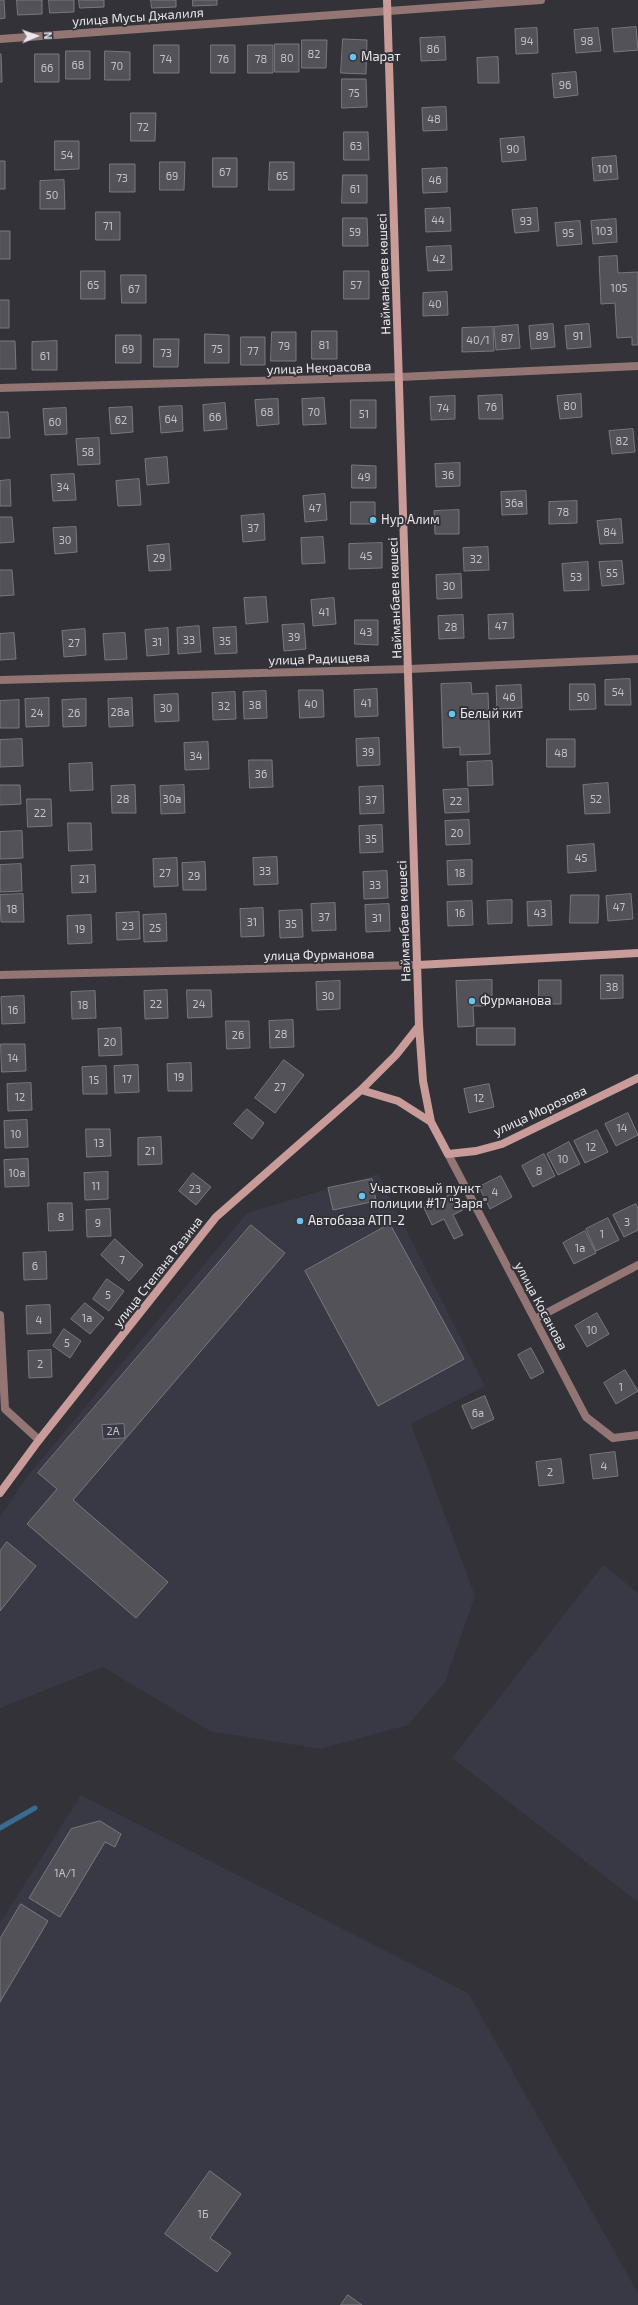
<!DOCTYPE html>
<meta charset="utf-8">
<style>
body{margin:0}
#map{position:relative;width:638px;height:2305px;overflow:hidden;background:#323238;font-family:"Exo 2",sans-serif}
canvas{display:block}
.north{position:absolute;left:16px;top:16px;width:40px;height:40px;-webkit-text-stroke:3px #323238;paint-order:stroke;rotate:88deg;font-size:11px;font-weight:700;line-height:16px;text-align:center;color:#e8e8ec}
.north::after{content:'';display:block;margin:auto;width:14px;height:18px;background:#e8e8ec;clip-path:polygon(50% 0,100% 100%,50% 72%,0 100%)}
</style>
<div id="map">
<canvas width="638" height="2305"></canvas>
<div class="north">N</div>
</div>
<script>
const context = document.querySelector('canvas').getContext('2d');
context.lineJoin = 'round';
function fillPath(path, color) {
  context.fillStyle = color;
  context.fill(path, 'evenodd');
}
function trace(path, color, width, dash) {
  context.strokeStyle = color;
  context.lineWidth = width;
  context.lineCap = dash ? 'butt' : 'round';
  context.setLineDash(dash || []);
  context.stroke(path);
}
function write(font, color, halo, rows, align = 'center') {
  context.font = font + ' "Exo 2",sans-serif';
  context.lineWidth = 4;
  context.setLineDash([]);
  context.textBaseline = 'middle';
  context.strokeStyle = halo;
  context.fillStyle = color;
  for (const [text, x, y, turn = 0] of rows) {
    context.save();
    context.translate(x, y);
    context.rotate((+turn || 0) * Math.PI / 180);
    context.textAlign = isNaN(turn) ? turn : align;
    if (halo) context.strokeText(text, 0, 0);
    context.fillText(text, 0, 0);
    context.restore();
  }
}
const built = new Path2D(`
 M378,1174L485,1386L411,1424L475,1596L445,1682L408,1725L320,1749L210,1731L103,1667L0,1708V1517L26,1478L247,1213Z
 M603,1565L638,1593V1902L452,1758Z
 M81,1795L468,1993L638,2293V2305H0V1923Z`);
const stream = new Path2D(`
 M0,1828L35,1808`);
const building = new Path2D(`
 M0,0H4L5,18L0,19Z
 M17,0H42V14L18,15Z
 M49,0H74V12L50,13Z
 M79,0H104V7L80,8Z
 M151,0H176V7L152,8Z
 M193,0H217V5L193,6Z
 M636,27L638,50L614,52L612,29Z
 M537,28L538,53L516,54L515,29Z
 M598,28L601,51L576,53L574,30Z
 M445,37L446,60L421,61L420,38Z
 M343,39L367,40L366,74L341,73Z
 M302,40H327L326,68H302Z
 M275,44H299V72H275Z
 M154,45H179V73H154Z
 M211,45H235V73H211Z
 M248,45H273V73H248Z
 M66,51H90V79H66Z
 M105,51L130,52V80H105Z
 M0,54H1L2,82H0Z
 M35,54H59V82H35Z
 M498,57L499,83H478L477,58Z
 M576,72L578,95L554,98L552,74Z
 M342,79H366L367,107L342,108Z
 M446,107L447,130L423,131L422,108Z
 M131,113H156L155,141H131Z
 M344,132H368L369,160H344Z
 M524,137L526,160L502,162L500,139Z
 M55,141H79V169L55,170Z
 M616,156L618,179L594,181L592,158Z
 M213,158H237V187H213Z
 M0,161H5V189H0Z
 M160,162H185L184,190H160Z
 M270,162H294V190H269Z
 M110,164H135V192H110Z
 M447,168V192L423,193L422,169Z
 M343,175H367V203H342Z
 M64,180L65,209H40V181Z
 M450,208L451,231L426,232L425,209Z
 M537,208L539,231L515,233L512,210Z
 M96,212H120V240H96Z
 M343,218H367L368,246H343Z
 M616,219L617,242L593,244L591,221Z
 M580,221L582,244L557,246L555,223Z
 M0,231H10V259H0Z
 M451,246L452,270L428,271L426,247Z
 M617,256L618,273L638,272V345H632V337L617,338L615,303L601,304L599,257Z
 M81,271H105V299H81Z
 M344,271H369V299H344Z
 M121,275H146V303H122Z
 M447,292L448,315L423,316V293Z
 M0,300H9V328H0Z
 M553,324L555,347L531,349L529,326Z
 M589,324L591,347L567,349L565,326Z
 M518,325L520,348L496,350L494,327Z
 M493,327L494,351L462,352V328Z
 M312,331H337V359H312Z
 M272,332H296V361H271Z
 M205,334L229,335V363H205Z
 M116,335H141V363H116Z
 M241,337H265V365H241Z
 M154,339H179L178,367H154Z
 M0,341H15L16,369H0Z
 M57,341V370H32V342Z
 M581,394L582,417L560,419L557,396Z
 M502,395L503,419H479L478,396Z
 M455,396V419L431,420L430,397Z
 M324,398L326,424L303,425L302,399Z
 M278,399L279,424L257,426L255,400Z
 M351,400H376V428H351Z
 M225,403L227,429L204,431L203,405Z
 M182,406L183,431L161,433L159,407Z
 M132,407L133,432L111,434L109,408Z
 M66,408L67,434L45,435L43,409Z
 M0,412H8L10,438H0Z
 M633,429L635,452L612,454L609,431Z
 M99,438L100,464L78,465L76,439Z
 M167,457L169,483L147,485L145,459Z
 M460,463V486L436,487L435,464Z
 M352,465L376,466V488H352Z
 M74,474L76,500L53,501L51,475Z
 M139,479L141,505L118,506L116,481Z
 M10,480L11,506H0V481Z
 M526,491L527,514L502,515L501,492Z
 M325,494L327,520L305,522L303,496Z
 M577,501V523L549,524V502Z
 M351,502H375V524H351Z
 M459,510V534H435L434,511Z
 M264,514L265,540L243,542L241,516Z
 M0,517H12L14,542L0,543Z
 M621,519L623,543L600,544L597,521Z
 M76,527L77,552L55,554L53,528Z
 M323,537L325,563L302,564L301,538Z
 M382,543V568L349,569V544Z
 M169,544L171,570L149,571L147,546Z
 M488,547L489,570L464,571L463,548Z
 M622,561L624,584L602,586L599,562Z
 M588,562L589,590L564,591L562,564Z
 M0,570H12L14,595L0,596Z
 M461,574L462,598L437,599L436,575Z
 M266,597L268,622L246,624L244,598Z
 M334,598L336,624L313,626L311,600Z
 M513,614L514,638L489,639L488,615Z
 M463,615L464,638L439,639L438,616Z
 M355,620H378V645L355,644Z
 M304,624L306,649L284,651L282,625Z
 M199,626L201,652L178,654L177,628Z
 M236,627L237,653L215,654L213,628Z
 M168,628L169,654L147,656L145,630Z
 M85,629L86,655L64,657L62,631Z
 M14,633L16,659L0,660V634Z
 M125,633L127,659L105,660L103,634Z
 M630,679L631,705H605V680Z
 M471,683L472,694L488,693L490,754L460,755V747L443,748L441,684Z
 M570,684H595L596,709L570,710Z
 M521,685L522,708L497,709L496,686Z
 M377,689L378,716L355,717L354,690Z
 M299,690H323L324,717L300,718Z
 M266,691L267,718L244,719L243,692Z
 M235,692L236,719L213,720L212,693Z
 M178,694L179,721L155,722L154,695Z
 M49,698V726L26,727L25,699Z
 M132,698L133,726L109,727L108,699Z
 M86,699V726L63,727L62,700Z
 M19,700V728H0V701Z
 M379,738L380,765L357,766L356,739Z
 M22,739L23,766L0,767V740Z
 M547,739H575V767H547Z
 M208,742L209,769L185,770L184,743Z
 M249,760H272L273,787L250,788Z
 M492,761L493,785L468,786L467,762Z
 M92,763L93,790L70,791L69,764Z
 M608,783L610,813L585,814L583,785Z
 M0,785H20L21,804L0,805Z
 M135,785L136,813H112L111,786Z
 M184,785L185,813L161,814L160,786Z
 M383,786L384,813L360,814L359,787Z
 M468,789L469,812L445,813L443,790Z
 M27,799H51L52,826L28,827Z
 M469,820L470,844L446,845L445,821Z
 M68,823H91L92,850L69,851Z
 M382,825L383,852L360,853L359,826Z
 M22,831L23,858L0,859V832Z
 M594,844L596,871L568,873L567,846Z
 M277,857L278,884L254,885L253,858Z
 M177,858L178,886L154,887L153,859Z
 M472,860V884L448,885L447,861Z
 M205,862L206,890H183L182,863Z
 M21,864L22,891L0,892V865Z
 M95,865L96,892L72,893L71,866Z
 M387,871L388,898L364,899L363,872Z
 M23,894L24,922H1L0,895Z
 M631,894L633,919L608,921L606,896Z
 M571,895H599L598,923H570Z
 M512,900V923L488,924L487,901Z
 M472,901L473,925L448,926L447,902Z
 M551,901L552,925L528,926L527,902Z
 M335,903L336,930L312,931L311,904Z
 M389,904L390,931L366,932L365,905Z
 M263,908L264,936L241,937L240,909Z
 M302,910L303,937L280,938L279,911Z
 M139,912L140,939L117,940L116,913Z
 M166,914L167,941L144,942L143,915Z
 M91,915L92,943L68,944L67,916Z
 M601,975H623V998L601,999Z
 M492,980V997H486V1006H473L474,1026L458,1027L456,981Z
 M539,980H561V1004H539Z
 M340,981V1009L317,1010L316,982Z
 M167,990L168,1018L145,1019L144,991Z
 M187,990H211L212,1017L188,1018Z
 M95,991L96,1018L72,1019L71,992Z
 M24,996L25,1023L2,1024L1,997Z
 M293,1020L294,1047L270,1048L269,1021Z
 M226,1021H249L250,1048L227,1049Z
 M121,1028L122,1055L99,1056L98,1029Z
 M477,1028H515V1045H477Z
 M1,1044H25L26,1071L2,1072Z
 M284,1060L304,1075L275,1113L255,1098Z
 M191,1063L192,1091H168L167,1064Z
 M138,1065L139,1092L115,1093L114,1066Z
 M106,1066L107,1094H83L82,1067Z
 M31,1083L32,1110L8,1111L7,1084Z
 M489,1084L494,1107L469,1113L464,1089Z
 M247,1109L264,1123L252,1139L234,1124Z
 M628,1113L638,1135L616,1146L605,1124Z
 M27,1120L28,1147L5,1148L4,1121Z
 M86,1129H110L111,1156L87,1157Z
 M597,1130L608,1152L585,1163L574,1141Z
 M161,1137L162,1164L138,1165V1138Z
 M569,1142L580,1164L558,1175L547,1154Z
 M544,1154L555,1176L533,1187L522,1166Z
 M28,1159L29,1186L5,1187L4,1160Z
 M108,1172V1199L85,1200L84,1173Z
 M193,1173L211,1187L196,1205L179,1191Z
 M501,1176L512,1197L490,1209L479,1187Z
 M372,1179L376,1201L333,1210L328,1188Z
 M454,1193L463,1210L453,1215L463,1235L454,1239L444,1219L432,1225L424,1208Z
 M48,1203H72L73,1230L49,1231Z
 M636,1204L638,1209V1230L624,1237L613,1215Z
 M110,1209L111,1236L87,1237L86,1210Z
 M608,1218L619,1240L596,1251L586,1229Z
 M390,1224L464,1359L378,1406L305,1271Z
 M251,1225L285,1253L73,1500L168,1582L136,1618L27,1524L57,1489L38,1473Z
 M585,1231L596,1253L574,1264L563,1243Z
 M115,1239L143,1265L129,1281L101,1255Z
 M46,1252L47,1279L24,1280L23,1253Z
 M107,1279L124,1291L109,1311L93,1299Z
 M85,1303L104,1318L90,1334L71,1319Z
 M50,1305L51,1333L27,1334L26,1306Z
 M597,1313L609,1334L587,1347L575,1326Z
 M64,1329L81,1341L70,1358L53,1346Z
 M531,1348L544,1372L531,1379L518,1355Z
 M51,1350L52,1377L29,1378L28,1351Z
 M625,1370L638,1391L616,1404L604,1383Z
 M485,1396L494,1419L472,1429L462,1406Z
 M124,1424L125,1438L103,1439L102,1425Z
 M615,1452L618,1476L593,1479L590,1455Z
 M561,1459L564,1483L539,1486L536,1462Z
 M7,1542L36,1566L0,1611V1551Z
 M100,1821L121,1834L115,1847L105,1842L60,1917L29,1898L71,1829Z
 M21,1904L48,1921L0,2002V1939Z
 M210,2171L241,2194L210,2238L231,2253L217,2272L165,2234Z
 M348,2295L362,2305H341Z`);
const street = new Path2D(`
 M0,39L541,0
 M0,388L400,377L638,366
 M0,680L409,669L638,659
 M0,975L418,965
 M448,1154L586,1417L613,1438L638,1435
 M0,1315L5,1409L39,1440
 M535,1319L638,1265`);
const secondary = new Path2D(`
 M387,0L419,1026L423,1081L431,1122L448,1154L476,1151L502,1144L638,1078
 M418,965L638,953
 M361,1090L398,1101L431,1122
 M0,1493L39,1440L216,1217L361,1090L396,1055L419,1026`);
const markers = [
 [353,57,4,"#67c4ef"],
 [373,520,4,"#67c4ef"],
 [452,714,4,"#67c4ef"],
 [472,1001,4,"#67c4ef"],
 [362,1196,4,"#67c4ef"],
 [300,1221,4,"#67c4ef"]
];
const numberNames = [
 ["94",527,41],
 ["98",587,41],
 ["86",433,49],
 ["82",314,54],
 ["80",287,58],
 ["74",166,59],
 ["76",223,59],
 ["78",261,59],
 ["68",78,65],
 ["70",117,66],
 ["66",47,68],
 ["96",565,85],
 ["75",354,93],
 ["48",434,119],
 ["72",143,127],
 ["63",356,146],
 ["90",513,149],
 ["54",67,155],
 ["101",605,169],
 ["67",225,172],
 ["69",172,176],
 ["65",282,176],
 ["73",122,178],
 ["46",435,180],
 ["61",355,189],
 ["50",52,195],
 ["44",438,220],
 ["93",526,221],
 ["71",108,226],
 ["103",604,231],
 ["59",355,232],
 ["95",568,233],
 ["42",439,259],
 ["65",93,285],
 ["57",356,285],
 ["105",619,288],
 ["67",134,289],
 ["40",435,304],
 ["89",542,336],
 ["91",578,336],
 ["87",507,338],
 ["40/1",478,340],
 ["81",324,345],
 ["79",284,346],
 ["69",128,349],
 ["75",217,349],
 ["77",253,351],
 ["73",166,353],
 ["61",45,356],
 ["80",570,406],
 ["76",491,407],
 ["74",443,408],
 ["68",267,412],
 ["70",314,412],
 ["51",364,414],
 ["66",215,417],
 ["64",171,419],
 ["62",121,420],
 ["60",55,422],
 ["82",622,441],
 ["58",88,452],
 ["36",448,475],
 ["49",364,477],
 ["34",63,487],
 ["36а",514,503],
 ["47",315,508],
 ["78",563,512],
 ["37",253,528],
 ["84",610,532],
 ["30",65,540],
 ["45",366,556],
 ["29",159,558],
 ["32",476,559],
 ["55",612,573],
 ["53",576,577],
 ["30",449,586],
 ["41",324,612],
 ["47",501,626],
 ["28",451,627],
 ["43",366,632],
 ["39",294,637],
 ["33",189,640],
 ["35",225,641],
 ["31",157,642],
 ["27",74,643],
 ["54",618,692],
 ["46",509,697],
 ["50",583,697],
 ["41",366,703],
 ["40",311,704],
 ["38",255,705],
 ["32",224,706],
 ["30",166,708],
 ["28а",120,712],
 ["24",37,713],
 ["26",74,713],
 ["39",368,752],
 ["48",561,753],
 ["34",196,756],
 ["36",261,774],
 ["28",123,799],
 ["30а",172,799],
 ["52",596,799],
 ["37",371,800],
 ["22",456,801],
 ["22",40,813],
 ["20",457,833],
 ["35",371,839],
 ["45",581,858],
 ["33",265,871],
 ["27",165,873],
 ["18",460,873],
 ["29",194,876],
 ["21",84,879],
 ["33",375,885],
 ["47",619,907],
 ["18",12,909],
 ["16",460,913],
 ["43",540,913],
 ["37",324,917],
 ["31",377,918],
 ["31",252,922],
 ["35",291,924],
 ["23",128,926],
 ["25",155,928],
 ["19",80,929],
 ["38",612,987],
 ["30",328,996],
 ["22",156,1004],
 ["24",199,1004],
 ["18",83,1005],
 ["16",13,1010],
 ["28",281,1034],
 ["26",238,1035],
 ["20",110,1042],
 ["14",13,1058],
 ["19",179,1077],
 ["17",127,1079],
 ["15",94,1080],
 ["27",280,1087],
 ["12",20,1097],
 ["12",479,1098],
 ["14",622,1128],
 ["10",16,1134],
 ["13",99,1143],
 ["12",591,1147],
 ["21",150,1151],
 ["10",563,1159],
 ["8",539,1171],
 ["10а",17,1173],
 ["11",96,1186],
 ["23",195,1189],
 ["4",495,1192],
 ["8",61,1217],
 ["3",627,1222],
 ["9",98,1223],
 ["1",602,1234],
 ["1а",580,1248],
 ["7",122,1260],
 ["6",35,1266],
 ["5",108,1295],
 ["1а",87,1318],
 ["4",39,1320],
 ["10",592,1330],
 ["5",67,1343],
 ["2",40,1364],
 ["1",621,1387],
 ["6а",478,1413],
 ["2А",113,1431],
 ["4",604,1466],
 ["2",550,1472],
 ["1А/1",65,1873],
 ["1Б",203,2214]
];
const streetNames = [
 ["улица Мусы Джалиля",138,17,-4],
 ["Найманбаев көшесі",384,274,-92],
 ["улица Некрасова",319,368,-2],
 ["Найманбаев көшесі",395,598,-92],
 ["улица Радищева",319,659,-2],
 ["Найманбаев көшесі",404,921,-92],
 ["улица Фурманова",319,955,-1],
 ["улица Морозова",540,1111,-25],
 ["улица Степана Разина",158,1272,-52],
 ["улица Косанова",541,1306,62]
];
const poiNames = [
 ["Марат",361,57],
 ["Нур Алим",381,520],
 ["Белый кит",460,714],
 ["Фурманова",480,1001],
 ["Участковый пункт",370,1189],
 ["полиции #17 \"Заря\"",370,1204],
 ["Автобаза АТП-2",308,1221]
];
fillPath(built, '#393945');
trace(stream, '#386d91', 5);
fillPath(building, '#535258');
trace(building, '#79787e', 1);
trace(street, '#937674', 8);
trace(secondary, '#c99b99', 8);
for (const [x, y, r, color] of markers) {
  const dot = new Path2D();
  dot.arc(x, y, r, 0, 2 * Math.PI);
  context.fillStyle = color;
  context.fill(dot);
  trace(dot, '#323238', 1.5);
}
write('11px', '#c3c2c7', null, numberNames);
write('13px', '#e8e8ec', '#323238', streetNames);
write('13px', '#e8e8ec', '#323238', poiNames, 'left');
</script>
